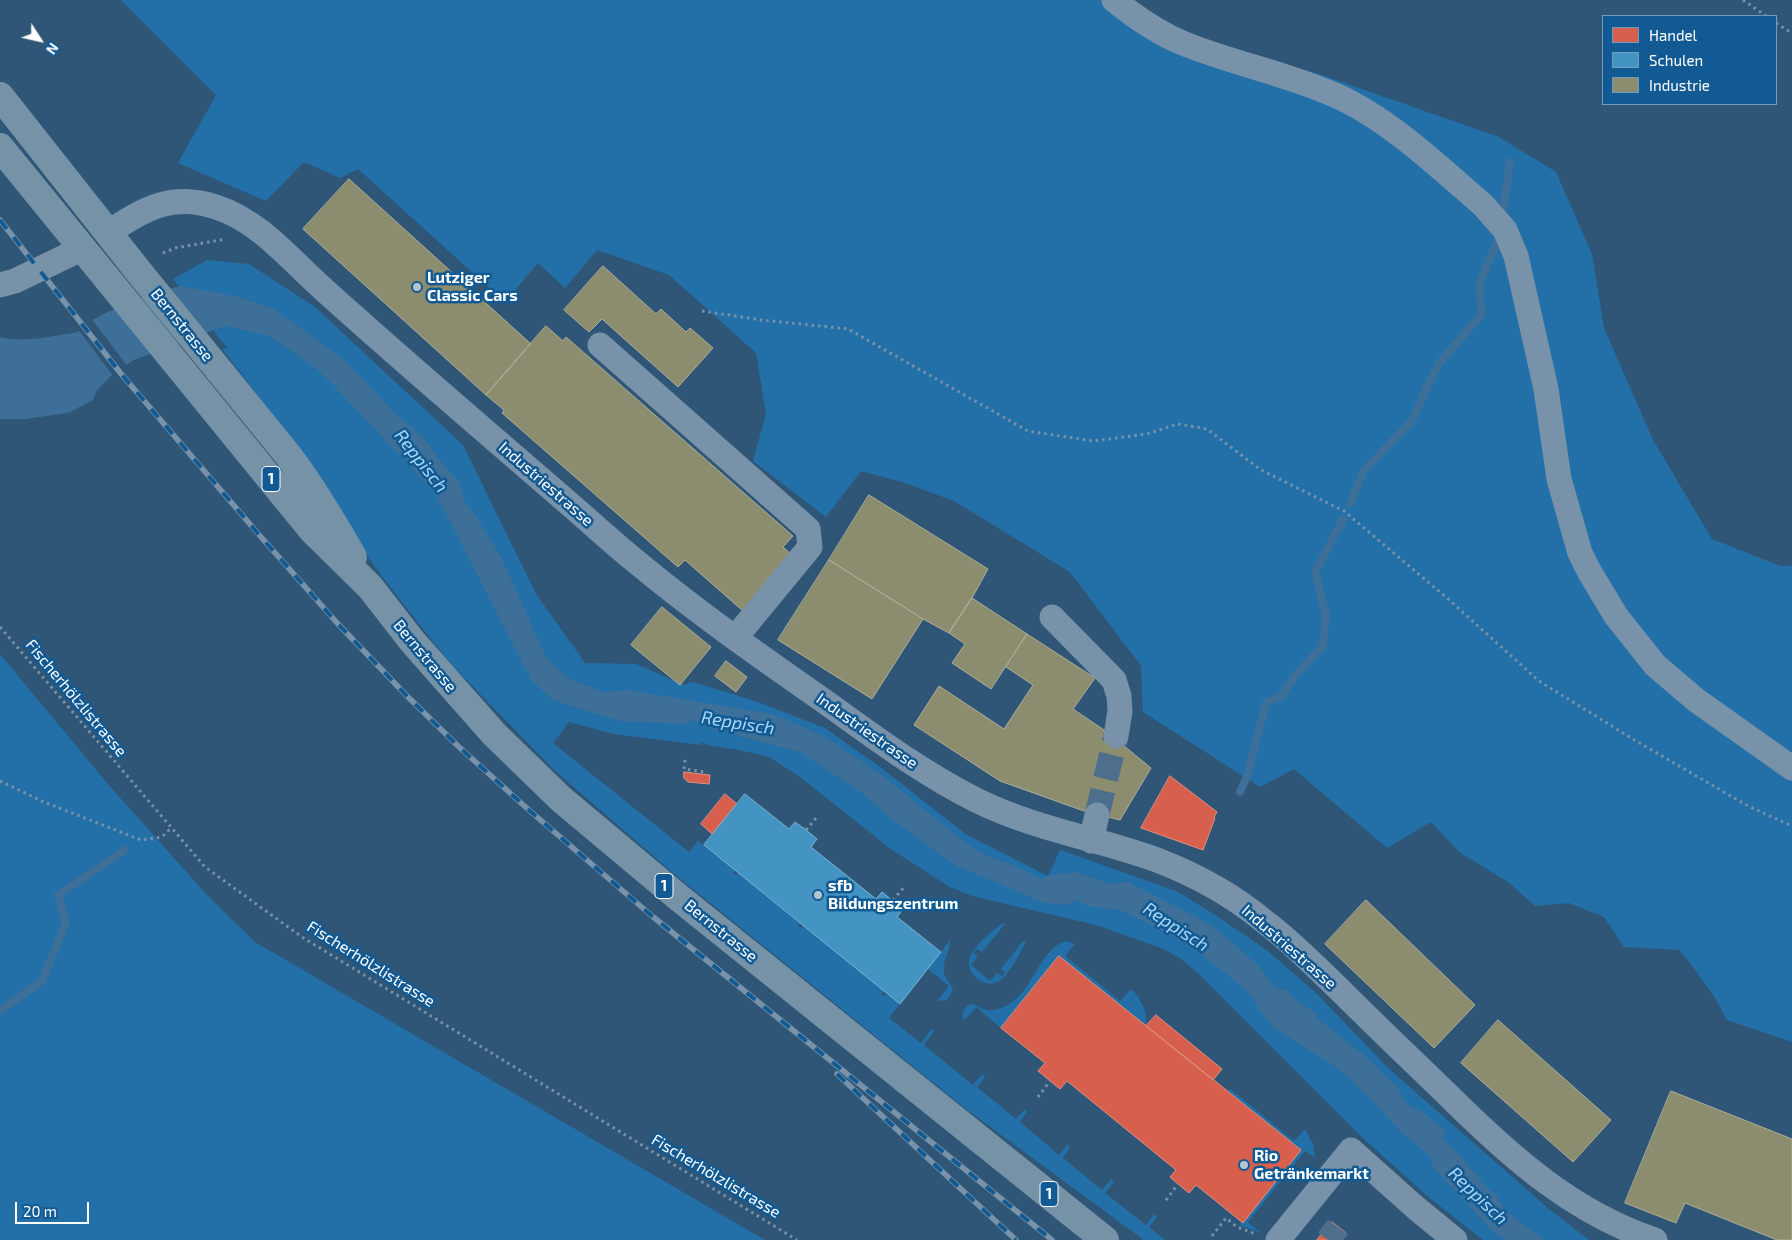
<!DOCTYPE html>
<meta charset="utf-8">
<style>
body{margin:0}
#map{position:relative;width:1792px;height:1240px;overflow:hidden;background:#2f5676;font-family:"Exo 2",sans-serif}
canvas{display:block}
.legend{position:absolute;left:1602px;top:15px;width:175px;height:90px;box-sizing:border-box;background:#125a93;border:1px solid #719cbe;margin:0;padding:6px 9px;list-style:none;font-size:15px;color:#fff}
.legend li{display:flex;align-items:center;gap:10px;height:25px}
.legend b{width:25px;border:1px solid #719cbe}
.north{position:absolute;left:15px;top:15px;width:50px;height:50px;-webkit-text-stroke:4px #125a93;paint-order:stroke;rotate:125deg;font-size:14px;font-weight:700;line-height:20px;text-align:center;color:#fff}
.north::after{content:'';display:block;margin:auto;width:18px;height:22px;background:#fff;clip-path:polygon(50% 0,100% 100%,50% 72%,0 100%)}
.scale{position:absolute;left:15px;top:1202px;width:74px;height:22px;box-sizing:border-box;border:2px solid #fff;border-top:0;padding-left:6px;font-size:15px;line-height:18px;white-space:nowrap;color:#fff;-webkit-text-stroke:4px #125a93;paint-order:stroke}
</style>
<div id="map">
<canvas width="1792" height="1240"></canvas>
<ul class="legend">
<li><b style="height:14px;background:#d6604d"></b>Handel</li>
<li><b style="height:14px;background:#4393c3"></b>Schulen</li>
<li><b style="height:14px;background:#8c8c6e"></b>Industrie</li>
</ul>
<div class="north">N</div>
<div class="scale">20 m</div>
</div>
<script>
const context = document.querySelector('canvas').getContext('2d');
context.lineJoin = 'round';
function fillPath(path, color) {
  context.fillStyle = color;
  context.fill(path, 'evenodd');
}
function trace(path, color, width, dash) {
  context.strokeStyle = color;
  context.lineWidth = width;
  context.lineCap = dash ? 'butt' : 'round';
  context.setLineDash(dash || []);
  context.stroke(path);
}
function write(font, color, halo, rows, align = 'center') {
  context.font = font + ' "Exo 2",sans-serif';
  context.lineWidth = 5;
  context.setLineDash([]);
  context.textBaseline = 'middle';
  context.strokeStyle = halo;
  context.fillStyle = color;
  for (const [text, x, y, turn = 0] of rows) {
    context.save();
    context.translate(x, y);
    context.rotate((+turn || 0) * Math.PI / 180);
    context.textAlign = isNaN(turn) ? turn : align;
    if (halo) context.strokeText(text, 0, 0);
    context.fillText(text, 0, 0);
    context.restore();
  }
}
const green = new Path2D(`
 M121,0H1129L1190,41L1316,73L1499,137L1556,172L1592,254L1604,328L1653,440L1712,539L1780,566H1792V1042L1727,1020L1714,996L1680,950L1624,947L1604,917L1569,903L1535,906L1508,882L1459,852L1431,822L1387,848L1294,769L1260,787L1143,712L1141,666L1070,572L954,501L902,482L861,471L826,517L753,461L766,414L756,353L669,275L597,250L565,288L538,263L505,302L358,169L340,178L304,162L266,201L178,163L216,95Z
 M207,260L249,264L315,307L463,445L536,594L585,663L636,664L684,685L693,682L758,702L825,728L880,767L967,835L1048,876L1060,850L1176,891L1214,914L1269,952L1317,994L1388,1068L1549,1209L1589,1240H1483L1426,1195L1362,1137L1199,974L1180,958L1161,948L1096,925L972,896L950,887L892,850L800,777L769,757L739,750L706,745L707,744L702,742L701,745L614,734L569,722L553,743L689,852L698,841L735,870L733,873L736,875L738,873L800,923L798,926L801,928L803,925L884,991L882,994L884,996L887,994L900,1004L889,1018L921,1043L931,1029L934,1031L924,1045L973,1085L982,1074L985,1077L977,1087L1016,1119L1025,1109L1027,1112L1020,1122L1059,1155L1068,1144L1070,1147L1063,1158L1102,1190L1111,1179L1114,1182L1105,1193L1146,1225L1154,1214L1157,1217L1149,1227L1165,1240H1144L970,1112L874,1035L673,873L553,769L451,664L415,619L380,574L288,435L222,349L227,348L173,279Z
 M0,654L107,783L207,895L255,942L765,1240H0Z
 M1002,923L1005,924L982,952L977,949L974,953L978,957L971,965L990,981L997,973L1002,976L1005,972L1001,969L1024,940L1026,942C1019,954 1013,968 1003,978C987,994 960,972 972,953C979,941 992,932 1002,923Z
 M950,940C951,951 942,960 944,972C945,979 951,983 953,990L947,1000L940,1001L938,1000L949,986L928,969Z
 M1066,941L1075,944L1065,956L1120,1001L1131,989C1139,996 1150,1014 1145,1025L1059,956L1001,1028L976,1007L964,1021C960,1014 964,1007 971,1004C979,1005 984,1012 993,1010C1034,1003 1034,951 1066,941Z
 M1230,1089L1294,1141L1305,1129L1313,1144L1315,1158L1305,1151L1248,1222L1261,1233L1239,1225L1301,1150L1228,1091Z`);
const water = new Path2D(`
 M181,286L239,297L272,308L341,357L399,417L424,438L439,459L460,483L465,502L476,516L502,559L545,655L566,677L603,692L628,690L772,714L824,736L883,776L967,844L986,855L1008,863L1042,879L1050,875L1077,872L1110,884L1128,882L1213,926L1257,964L1274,986L1287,991L1296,1000L1314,1012L1318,1019L1344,1040L1365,1055L1398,1088L1408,1105L1423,1112L1445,1130L1443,1139L1463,1158L1469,1168L1478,1175L1483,1184L1496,1195L1506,1211L1545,1240H1506L1494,1233L1433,1167L1431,1157L1403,1134L1374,1103L1339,1069L1271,1026L1247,991L1195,949L1160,929L1120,910L1087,906L1078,900L1069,905L1044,903L957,866L891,819L862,793L800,752L738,736L723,726L717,731L693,720L684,724L619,721L553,700L532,681L434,491L335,387L318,370L283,345L269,336L225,326L134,360L115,372L97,390L93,400L68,413L25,419H0V337C24,343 53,336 78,332C91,313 149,297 172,288Z`);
const pier = new Path2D(`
 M91,318L128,367L114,377L77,328L81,322Z`);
const shops = new Path2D(`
 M684,772L710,775L709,784L688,782L684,778Z
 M1170,776L1217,812L1214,817L1215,818L1203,850L1141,828Z
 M725,794L737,804L712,834L701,824Z
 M1059,956L1301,1150L1243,1223L1196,1185L1189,1193L1178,1184L1170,1177L1176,1170L1067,1081L1060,1089L1038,1071L1045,1063L1001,1028Z
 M1156,1015L1222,1069L1213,1080L1146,1026Z
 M1332,1222L1346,1233L1340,1240H1317Z`);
const schools = new Path2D(`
 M745,794L789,829L795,822L806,830L817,839L811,847L876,899L882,892L903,909L897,917L941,952L900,1004L704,845Z`);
const industry = new Path2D(`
 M349,179L531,344L486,395L303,229Z
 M603,266L656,314L661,309L686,332L690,328L713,348L678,387L602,319L589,332L564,310Z
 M546,326L563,341L566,337L793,536L783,547L792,555L743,611L685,560L678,567L502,413L504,410L486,395Z
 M869,495L988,569L972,598L949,633L923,619L829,560Z
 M829,560L923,619L872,699L778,640Z
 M972,598L1027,634L991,689L952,663L965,644L949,633Z
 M662,607L711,647L680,685L631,645Z
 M1027,634L1095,678L1073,709L1107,732L1151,768L1120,820L1084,811L1000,781L914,725L939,686L1004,729L1033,685L1006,667Z
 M726,661L747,677L736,692L715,676Z
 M1366,900L1475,1005L1434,1048L1325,944Z
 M1498,1020L1611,1120L1573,1162L1461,1063Z
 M1671,1091L1792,1139V1237L1791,1240H1777L1685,1203L1676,1223L1625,1203Z`);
const stream = new Path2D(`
 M1503,212L1510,162
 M1350,504L1364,470L1412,421L1427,387L1440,362L1482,314L1479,284L1498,240
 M1240,792L1248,774L1266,703L1282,696L1296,674L1323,646L1326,615L1315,572L1343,520
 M0,1011L42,981L66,923L58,895L125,850`);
const minorTunnel = new Path2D(`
 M1097,815L1116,736
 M1328,1240L1338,1227`);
const path = new Path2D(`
 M1743,0L1766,16
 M1776,23L1792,33
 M163,253L175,248L226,239
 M702,311L762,320L848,329L1028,431L1093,441L1147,434L1178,424L1207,429L1261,470L1344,511L1447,598L1539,681L1636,741L1748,806L1792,826
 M0,627L205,867L302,937L797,1240
 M685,760L684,769L705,772
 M0,781L44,802L141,840L162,837L171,828
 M806,830L817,817
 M893,900L905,886
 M1038,1097L1050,1081
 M1166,1200L1178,1184
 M1212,1236L1226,1218L1237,1227L1256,1234`);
const minor = new Path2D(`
 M1114,0C1135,17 1160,34 1185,44C1235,64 1288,74 1337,96C1390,120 1439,167 1483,205L1505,230L1516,256L1546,389L1559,479L1580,553L1589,571L1616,616L1655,665L1696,700L1792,768
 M109,232C144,209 172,192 216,207C253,219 280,248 307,274C321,287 335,300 350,313C426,381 504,447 581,514C600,531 619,548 639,564C698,613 761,657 824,701C873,736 922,773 976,800C1034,829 1097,838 1157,860C1196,875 1234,896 1265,922C1293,943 1318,969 1343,993C1379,1029 1416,1064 1453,1100C1513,1159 1574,1213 1655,1240
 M0,285L15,281L83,248
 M600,345L808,529L810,547L735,638
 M1052,617L1114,680L1119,696L1120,711L1116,736
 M1091,841L1097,815
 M1278,1240L1351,1150L1416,1208L1455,1240`);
const major = new Path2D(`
 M0,96L139,272L288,455C313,488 333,522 353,557
 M0,147L312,530L370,587L412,641L494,734L561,799L678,897L1105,1240`);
const rail = new Path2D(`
 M0,220L122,375L261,537L338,624L407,696L459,747L530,811L652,916L1052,1240
 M837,1074L1016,1240`);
const markers = [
 [417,287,5,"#b6c4cf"],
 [818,895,5,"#b6c4cf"],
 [1244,1165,5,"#b6c4cf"]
];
const shields = [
 [271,479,18],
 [664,886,18],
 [1049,1194,18]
];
const shieldNames = [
 ["1",271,479],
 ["1",664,886],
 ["1",1049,1194]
];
const poiNames = [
 ["Lutziger",427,278],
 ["Classic Cars",427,296],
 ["sfb",828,886],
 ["Bildungszentrum",828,904],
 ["Rio",1254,1156],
 ["Getränkemarkt",1254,1174]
];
const streetNames = [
 ["Bernstrasse",182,325,51],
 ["Industriestrasse",546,484,41],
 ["Bernstrasse",425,656,50],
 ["Fischerhölzlistrasse",76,698,50],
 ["Industriestrasse",867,731,35],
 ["Bernstrasse",721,931,39],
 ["Industriestrasse",1289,947,41],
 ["Fischerhölzlistrasse",371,964,32],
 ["Fischerhölzlistrasse",716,1176,31]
];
const waterNames = [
 ["Reppisch",421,461,52],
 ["Reppisch",738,723,9],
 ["Reppisch",1176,927,33],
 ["Reppisch",1478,1196,44]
];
fillPath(green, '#2370a8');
fillPath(water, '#3d6f98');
fillPath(pier, '#2f5676');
fillPath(shops, '#d6604d');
trace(shops, '#e29082', 1);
fillPath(schools, '#4393c3');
trace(schools, '#7bb3d5', 1);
fillPath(industry, '#8c8c6e');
trace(industry, '#aeae9a', 1);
trace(stream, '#3d6f98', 8);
trace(minorTunnel, '#4e6f8b', 25, [25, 12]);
trace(path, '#7792a9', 3, [2.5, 4]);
trace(minor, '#7792a9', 25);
trace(major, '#7692a7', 28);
trace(rail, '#7992a9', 5.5);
trace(rail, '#125a93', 4, [11]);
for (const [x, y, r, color] of markers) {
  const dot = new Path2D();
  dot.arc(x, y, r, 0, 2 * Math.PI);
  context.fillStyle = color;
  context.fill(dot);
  trace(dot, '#125a93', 2);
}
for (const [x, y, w] of shields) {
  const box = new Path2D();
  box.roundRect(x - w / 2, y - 12.5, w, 25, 4);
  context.fillStyle = '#125a93';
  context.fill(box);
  trace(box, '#fff', 1);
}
write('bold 15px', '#fff', null, shieldNames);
write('bold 16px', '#fff', '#125a93', poiNames, 'left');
write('16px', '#fff', '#125a93', streetNames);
write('italic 18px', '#abd9f9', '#125a93', waterNames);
</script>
